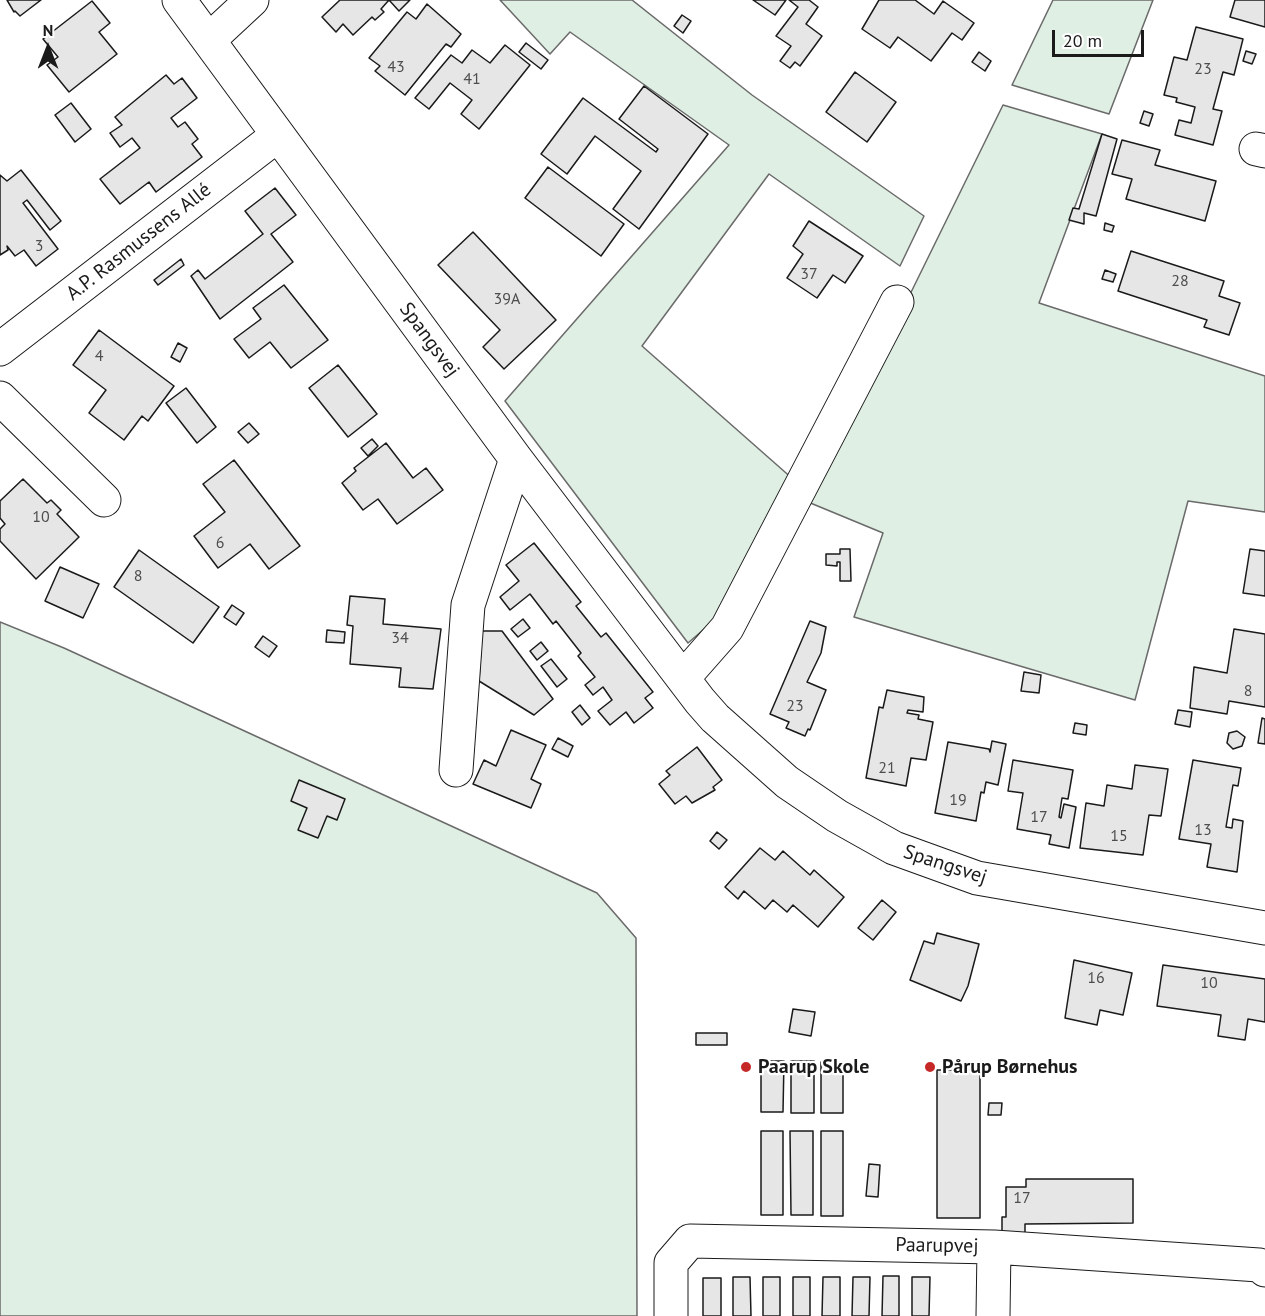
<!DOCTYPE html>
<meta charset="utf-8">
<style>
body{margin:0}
#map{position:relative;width:1265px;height:1316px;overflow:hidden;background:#fff;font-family:"PT Sans",sans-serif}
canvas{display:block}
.north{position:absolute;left:18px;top:18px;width:60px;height:60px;-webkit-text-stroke:4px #fff;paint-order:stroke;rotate:0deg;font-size:16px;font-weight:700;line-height:24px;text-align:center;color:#1a1a1a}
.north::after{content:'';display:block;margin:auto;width:21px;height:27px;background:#1a1a1a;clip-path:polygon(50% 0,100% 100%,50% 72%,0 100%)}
.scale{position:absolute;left:1052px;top:30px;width:92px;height:27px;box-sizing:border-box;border:3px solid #1a1a1a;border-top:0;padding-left:8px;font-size:18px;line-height:21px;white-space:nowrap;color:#1a1a1a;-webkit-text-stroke:4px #fff;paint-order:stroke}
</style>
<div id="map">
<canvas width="1265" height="1316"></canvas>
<div class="north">N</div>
<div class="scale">20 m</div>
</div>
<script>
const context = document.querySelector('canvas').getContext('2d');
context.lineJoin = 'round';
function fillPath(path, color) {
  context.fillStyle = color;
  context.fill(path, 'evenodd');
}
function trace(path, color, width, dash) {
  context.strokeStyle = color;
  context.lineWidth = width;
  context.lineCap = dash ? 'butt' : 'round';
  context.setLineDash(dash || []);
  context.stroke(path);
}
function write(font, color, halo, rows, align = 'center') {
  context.font = font + ' "PT Sans",sans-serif';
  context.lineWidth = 4.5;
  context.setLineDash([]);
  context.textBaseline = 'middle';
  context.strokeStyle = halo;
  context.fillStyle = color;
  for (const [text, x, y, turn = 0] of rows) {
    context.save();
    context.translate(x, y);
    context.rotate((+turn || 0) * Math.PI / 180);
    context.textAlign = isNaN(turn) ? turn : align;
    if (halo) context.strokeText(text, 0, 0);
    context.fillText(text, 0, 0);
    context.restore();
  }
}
const green = new Path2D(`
 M500,0H632L752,95L924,216L900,266L769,174L642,346L794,480L733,604L688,643L505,401L729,145L570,32L550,54Z
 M1053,0H1153L1109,114L1012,85Z
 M1003,105L1102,134L1039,303L1265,376V512L1188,501L1135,700L854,617L883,533L808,502Z
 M0,622L64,648L597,893L636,938L637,1316H0Z`);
const building = new Path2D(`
 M7,0H41L20,16L15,11L14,12Z
 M340,0H410L399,11L389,0L381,9L384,12L375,20L372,17L353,35L343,24L336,32L322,17Z
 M753,0H786L775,15Z
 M789,0H809L818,7L806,24L822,36L800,66L795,62L790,68L780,61L791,46L776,36L798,7Z
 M879,0H915L934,14L943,1L974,23L962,40L952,33L931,61L898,37L890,48L862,29Z
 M1235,0H1265V27L1230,17Z
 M92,1L110,23L99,32L117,54L69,92L47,65L58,57L43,39Z
 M427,4L461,34L451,47L446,44L405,95L375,71L380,66L369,58L407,12L416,19Z
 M682,15L691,21L683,33L674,26Z
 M1196,27L1243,39L1234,75L1223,72L1213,109L1222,111L1213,145L1175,135L1179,120L1191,123L1195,107L1176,102L1177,98L1164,95L1174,57L1187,60Z
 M526,43L548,60L541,69L519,52Z
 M505,45L530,65L479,129L461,114L472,100L450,83L429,109L415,98L451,55L462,63L472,50L490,63Z
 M1246,51L1256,54L1252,64L1243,61Z
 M979,52L991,61L985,71L972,62Z
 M855,72L896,102L867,142L826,112Z
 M166,75L174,84L182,78L197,98L171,118L178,127L185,122L198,139L192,144L202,157L156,192L149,182L120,204L100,179L140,148L132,138L120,147L110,133L122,125L115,117Z
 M644,86L708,134L639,229L613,209L641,171L595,136L567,174L541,154L583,98L656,152L658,149L619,119Z
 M71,103L91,129L75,142L55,115Z
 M1144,111L1153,114L1149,126L1140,123Z
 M1102,134L1117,139L1096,216L1084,213V224L1069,220L1073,208L1079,209Z
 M1122,140L1160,150L1155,165L1216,181L1205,221L1126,199L1132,179L1112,174Z
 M548,167L624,224L601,256L525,198Z
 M21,170L61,221L50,230L27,200L23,203L58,249L36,266L24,250L15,256L7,246L8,250L0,255V175L7,181Z
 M275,188L296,215L271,234L293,262L220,319L191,276L198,270L205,279L263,234L245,211Z
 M809,221L863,256L845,283L833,275L817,298L787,278L803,254L793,246Z
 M1105,223L1114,226L1112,232L1104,230Z
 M473,232L556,320L504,369L483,347L500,330L438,265Z
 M1131,251L1224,281L1219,296L1240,303L1229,335L1204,327L1207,320L1118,291Z
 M181,259L184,265L158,285L154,280Z
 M1105,270L1116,274L1113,282L1102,279Z
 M284,285L328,340L291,368L270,342L249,358L234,339L261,319L253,308Z
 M99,330L174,386L148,421L142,416L124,440L89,413L106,390L73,365Z
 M178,343L187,348L180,362L171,357Z
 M338,365L377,414L348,437L309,388Z
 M186,388L216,427L197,443L166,403Z
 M249,423L259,434L248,443L238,432Z
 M372,439L378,446L368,456L361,448Z
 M386,443L413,478L426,468L443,490L397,524L378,499L363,510L342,483L356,471L354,468Z
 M234,460L300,546L269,569L250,544L218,568L194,536L225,512L203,484Z
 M23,479L47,503L51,500L61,510L57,514L79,537L36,579L0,541V529L5,524L0,518V501Z
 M534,543L581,602L576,606L601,637L606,633L653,692L645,698L653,708L634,723L626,712L610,725L598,711L612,700L603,687L593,695L585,685L595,677L578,656L581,653L556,621L553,624L530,594L510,610L500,597L519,581L506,565Z
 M840,549H850L851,581H840V562H837V566L826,565V554H840Z
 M1250,549L1265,551V596L1243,593Z
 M139,550L219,607L193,643L114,587Z
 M60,567L99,584L83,618L45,601Z
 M350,596L385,599L383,624L441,629L433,689L399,687L401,668L350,664L353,626L347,625Z
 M232,605L244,613L236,625L224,617Z
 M523,619L530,628L518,637L511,629Z
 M810,621L826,627L821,653L807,682L826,690L810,730L808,729L805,736L786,728L789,722L770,714Z
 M1234,629L1265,634V707L1229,701L1227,714L1190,708L1194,667L1227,673Z
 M327,630L345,632L344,643L326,642Z
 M482,631H502L553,699L534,715L479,681Z
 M263,636L277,646L269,657L255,647Z
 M541,642L548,651L537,660L530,651Z
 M551,659L567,679L557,687L541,666Z
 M1024,672L1041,675L1039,693L1021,691Z
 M887,690L924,697L923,712L908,710L907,713L919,715L918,719L933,722L926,760L911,758L906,786L866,778L879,707L883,708Z
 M580,705L590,718L582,725L572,712Z
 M1178,710L1192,712L1190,727L1175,724Z
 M1262,718L1265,719V744L1258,743Z
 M1075,723L1087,725L1086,735L1073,733Z
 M511,730L546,745L531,779L541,784L531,808L473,784L484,760L496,766Z
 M1237,731L1245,737L1242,746L1233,749L1227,743L1229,733Z
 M558,738L573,746L568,757L552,749Z
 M992,741L1006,744L998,785L986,782L984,793L981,792L976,821L935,813L948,742L989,749L990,752Z
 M697,747L722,780L713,787L715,790L692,803L686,796L675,804L659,784L670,775L666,771Z
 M1013,760L1073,770L1068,799L1062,798L1059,817L1061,818L1064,804L1076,807L1069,848L1049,844L1051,835L1017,829L1023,793L1008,791Z
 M1193,760L1241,768L1238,786L1233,785L1226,827L1232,828L1233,819L1243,821L1237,872L1207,867L1211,844L1179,839Z
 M1135,765L1168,769L1161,816L1149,815L1143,855L1080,848L1086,803L1104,806L1107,785L1132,789Z
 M299,780L345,799L337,820L327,816L318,838L298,830L307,808L291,801Z
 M717,832L727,840L719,849L710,841Z
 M760,848L775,860L783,851L810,875L814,870L844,897L818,927L793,905L787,912L773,900L765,909L744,891L738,899L725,887Z
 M882,900L896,912L873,940L858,928Z
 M937,933L979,944L968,986L961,1001L910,980L924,941L934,944Z
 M1074,960L1132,973L1123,1015L1100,1010L1097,1025L1065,1018Z
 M1163,965L1265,979V1022L1248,1019L1245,1040L1218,1036L1221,1015L1157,1006Z
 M793,1009L815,1012L811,1036L789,1032Z
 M696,1033H727V1045H696Z
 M761,1061H784L783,1112H761Z
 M791,1061H814V1113H791Z
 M821,1062H843V1113H821Z
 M937,1070H980V1218H937Z
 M989,1103H1002L1001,1115H988Z
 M761,1131H783V1215H761Z
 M790,1131H813V1215H791Z
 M821,1131H843V1216H821Z
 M869,1164L880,1165L878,1197L866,1196Z
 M1026,1179H1133V1223L1025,1224V1233H1002V1217H1006V1187H1026Z
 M883,1276H899V1316H882Z
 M733,1277H750L751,1316H733Z
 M763,1277H780V1316H763Z
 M793,1277H810V1316H793Z
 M823,1277H840V1316H822Z
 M853,1277H870L869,1316H852Z
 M912,1277H930L929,1316H912Z
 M703,1278H721V1316H703Z`);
const minor = new Path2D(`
 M179,0L516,459L700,701L715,718L787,782L837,816L894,848L977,878L1265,928
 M209,40L252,0
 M1256,149L1265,151
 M0,349L278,135
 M0,398L104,500
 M683,678L727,628L897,302
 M456,770L468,605L516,459
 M671,1316V1263L690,1241L994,1247L1259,1265L1265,1270
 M993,1316L994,1247`);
const markers = [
 [746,1067,6,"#c62828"],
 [930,1067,6,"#c62828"]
];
const numberNames = [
 ["43",396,67],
 ["23",1203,69],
 ["41",472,79],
 ["3",39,246],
 ["37",809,274],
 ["28",1180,281],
 ["39A",507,299],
 ["4",99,356],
 ["10",41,517],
 ["6",220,543],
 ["8",138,576],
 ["34",400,638],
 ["8",1248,691],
 ["23",795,706],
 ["21",887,768],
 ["19",958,800],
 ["17",1039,817],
 ["13",1203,830],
 ["15",1119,836],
 ["16",1096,978],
 ["10",1209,983],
 ["17",1022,1198]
];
const streetNames = [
 ["A.P. Rasmussens Allé",139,242,-38],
 ["Spangsvej",429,340,54],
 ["Spangsvej",945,865,18],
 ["Paarupvej",937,1246,1]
];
const poiNames = [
 ["Paarup Skole",758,1067],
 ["Pårup Børnehus",942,1067]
];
fillPath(green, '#e0efe3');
trace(green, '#6a6a6a', 1.5);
fillPath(building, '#e6e6e6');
trace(building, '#1a1a1a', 1.5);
trace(minor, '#1a1a1a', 35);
trace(minor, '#fff', 33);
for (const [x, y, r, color] of markers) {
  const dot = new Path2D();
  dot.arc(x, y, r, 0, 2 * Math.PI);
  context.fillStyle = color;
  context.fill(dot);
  trace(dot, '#fff', 2);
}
write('16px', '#4d4d4d', null, numberNames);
write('20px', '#1a1a1a', '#fff', streetNames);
write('bold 20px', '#1a1a1a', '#fff', poiNames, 'left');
</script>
